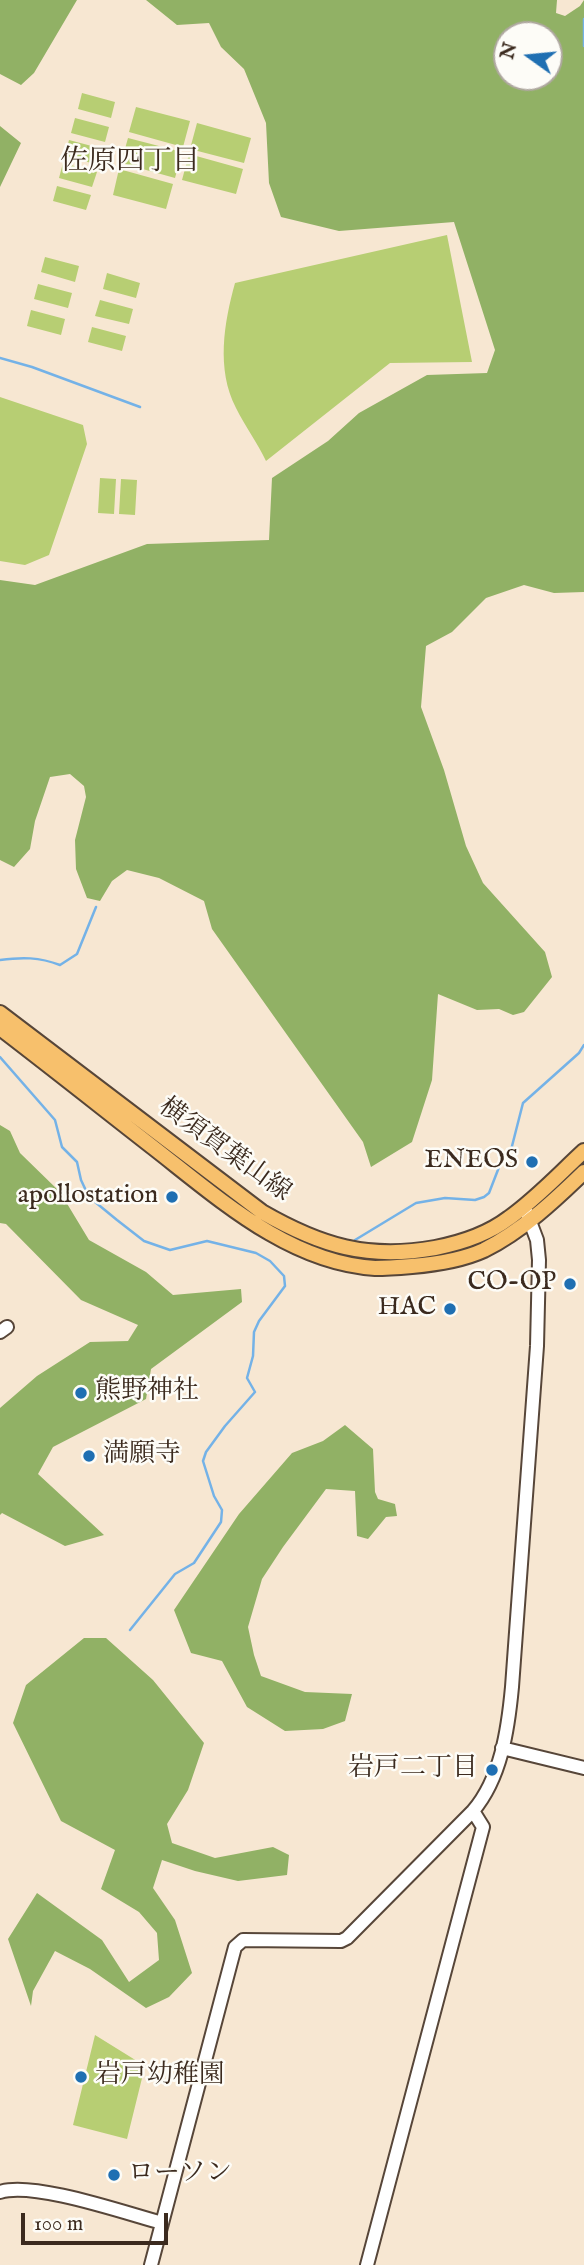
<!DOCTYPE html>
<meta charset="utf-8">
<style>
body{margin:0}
#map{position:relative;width:584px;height:2265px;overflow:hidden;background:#f7e7d2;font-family:"IM FELL English",serif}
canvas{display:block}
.north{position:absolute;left:493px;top:21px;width:70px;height:70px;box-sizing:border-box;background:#fdfcf7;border:2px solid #afa8a0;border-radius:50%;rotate:285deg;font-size:19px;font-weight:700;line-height:28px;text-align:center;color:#3b2a1e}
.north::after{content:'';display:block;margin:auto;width:24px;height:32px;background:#1f6fb2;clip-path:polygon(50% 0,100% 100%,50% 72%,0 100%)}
.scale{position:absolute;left:21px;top:2213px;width:147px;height:32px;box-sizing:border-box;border:4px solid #3b2a1e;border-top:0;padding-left:9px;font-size:21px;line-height:24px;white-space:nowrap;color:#3b2a1e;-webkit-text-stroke:5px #fdfcf7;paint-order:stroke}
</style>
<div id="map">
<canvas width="584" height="2265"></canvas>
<div class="north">N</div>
<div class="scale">100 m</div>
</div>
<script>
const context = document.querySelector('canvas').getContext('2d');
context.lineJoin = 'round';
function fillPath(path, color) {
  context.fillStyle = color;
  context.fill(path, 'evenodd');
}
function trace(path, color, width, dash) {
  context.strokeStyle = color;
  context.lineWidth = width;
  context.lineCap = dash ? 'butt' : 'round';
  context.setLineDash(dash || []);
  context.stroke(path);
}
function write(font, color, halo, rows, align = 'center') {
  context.font = font + ' "IM FELL English","Noto Serif JP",serif';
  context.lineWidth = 5;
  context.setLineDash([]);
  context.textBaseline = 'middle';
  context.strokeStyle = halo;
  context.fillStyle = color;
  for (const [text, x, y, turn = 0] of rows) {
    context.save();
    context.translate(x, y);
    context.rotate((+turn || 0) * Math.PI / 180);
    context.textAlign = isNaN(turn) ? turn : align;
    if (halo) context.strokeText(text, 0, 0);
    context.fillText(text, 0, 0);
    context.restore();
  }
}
const green = new Path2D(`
 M82,93L115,102L111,118L78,109Z
 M136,107L190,121L183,147L129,132Z
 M75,118L109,127L105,142L71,133Z
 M197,123L251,138L244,163L190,149Z
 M128,138L182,152L175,178L121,163Z
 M69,140L103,149L99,165L65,156Z
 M189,154L243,169L236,194L182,180Z
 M63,163L97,172L92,187L59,178Z
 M119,169L173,184L166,209L113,195Z
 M57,186L91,195L86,210L53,201Z
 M447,235L472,362L390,363L266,461C257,442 245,426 236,408C216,369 224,323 235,283Z
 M45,257L79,266L75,282L41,272Z
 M107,273L140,283L136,298L103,289Z
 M38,284L72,293L68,308L34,299Z
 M100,300L133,309L129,324L95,316Z
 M31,310L65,319L61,335L27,326Z
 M92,327L126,336L122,351L88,342Z
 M0,397L83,425L87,444L49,555L25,565L0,561Z
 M100,478L116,479L114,514L98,513Z
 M121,479L137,480L135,515L119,514Z
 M95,2035L145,2066L127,2139L73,2125Z`);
const forest = new Path2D(`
 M0,0H77L34,73L21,85L0,74Z
 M146,0H557L556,13L565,16L580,6L584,0V592L554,593L524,585L486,598L452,632L426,646L421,707L444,770L466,846L483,883L545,952L552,977L524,1012L513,1015L499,1009L477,1010L438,994L432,1080L412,1142L371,1167L363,1142L212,929L204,901L159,878L127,870L112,881L100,901L87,898L76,869L75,840L86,797L84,786L70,774L50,777L35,821L30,849L14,867L0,860V580L35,585L147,544L269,540L272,478L328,441L359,413L427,375L487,373L495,350L454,222L339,231L281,217L269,183L266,123L244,69L221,47L209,23L177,25ZM507,35H549V77H507Z
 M0,126L21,143L0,187Z
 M0,1125L10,1131L20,1153L60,1192L89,1240L146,1272L173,1295L241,1289L242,1302L151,1369L146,1399L53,1447L38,1474L104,1535L65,1546L2,1513L0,1515V1408L37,1376L90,1342L128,1341L138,1325L81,1300L6,1224L0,1223Z
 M345,1425L373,1449L375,1492L378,1499L395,1504L397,1516L386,1517L368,1539L357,1536L355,1491L326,1489L283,1547L262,1579L248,1627L254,1655L261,1676L305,1692L352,1694L345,1721L323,1729L285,1731L247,1707L222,1661L191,1653L174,1610L239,1514L292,1453L323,1441Z
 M84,1638H106L153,1680L204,1743L188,1790L167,1824L172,1843L215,1858L273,1847L289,1855L287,1875L238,1881L195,1871L162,1860L153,1888L175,1920L192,1973L169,1997L146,2008L90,1969L55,1951L33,1991L31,2006L8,1939L37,1893L102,1940L129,1982L159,1960L157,1933L139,1912L101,1889L115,1850L61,1821L13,1723L26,1685Z`);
const stream = new Path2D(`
 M584,19V46
 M0,358L32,367L140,407
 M0,960C22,957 39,957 60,965L77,954L96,907
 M0,1057L55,1120L62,1147L77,1162L81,1180L89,1197L117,1220L144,1241L170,1250L207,1241L256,1253L270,1261L284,1276L285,1286L259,1321L254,1332L253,1356L247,1378L255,1392L225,1426L206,1452L203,1461L214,1496L222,1510L221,1522L194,1563L175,1574L130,1630
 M355,1240L416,1203L445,1198L475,1200L484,1197L489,1193L501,1162L511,1150L523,1103L579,1053L584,1045`);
const tertiary = new Path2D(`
 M0,1332L7,1327
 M502,1748L584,1768
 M0,2192C33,2181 125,2213 162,2223
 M151,2265L235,1947L243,1940L341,1941L347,1938L473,1811C501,1778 508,1730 512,1687L537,1346L539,1260L537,1240L526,1211
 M367,2265L483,1827L473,1811`);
const primary = new Path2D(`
 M0,1013L262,1212C321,1246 368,1260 435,1248C461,1243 488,1234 509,1218C536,1199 560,1173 584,1151
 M0,1028C51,1067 100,1106 150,1145C216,1196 288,1263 375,1268C387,1268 400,1267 412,1266C436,1264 462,1260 484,1250C522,1231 554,1201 584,1172`);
const markers = [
 [532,1162,7,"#1f6fb2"],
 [172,1197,7,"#1f6fb2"],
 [570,1284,7,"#1f6fb2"],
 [450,1309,7,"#1f6fb2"],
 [81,1393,7,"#1f6fb2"],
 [89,1456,7,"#1f6fb2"],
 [492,1770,7,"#1f6fb2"],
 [81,2077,7,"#1f6fb2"],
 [114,2175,7,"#1f6fb2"]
];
const streetNames = [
 ["横須賀葉山線",224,1151,36]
];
const poiNames = [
 ["ENEOS",518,1162],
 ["apollostation",158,1197],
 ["CO-OP",556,1284],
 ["HAC",436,1309],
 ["熊野神社",95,1393,"left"],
 ["満願寺",103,1456,"left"],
 ["岩戸二丁目",478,1770],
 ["岩戸幼稚園",95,2077,"left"],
 ["ローソン",128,2175,"left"]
];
const neighbourhoodNames = [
 ["佐原四丁目",130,163]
];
fillPath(green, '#b7ce73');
fillPath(forest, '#91b165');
trace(stream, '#74b2e7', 2.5);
trace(tertiary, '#574639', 16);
trace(primary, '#574639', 18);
trace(tertiary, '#fff', 12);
trace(primary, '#f7c06c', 14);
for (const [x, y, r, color] of markers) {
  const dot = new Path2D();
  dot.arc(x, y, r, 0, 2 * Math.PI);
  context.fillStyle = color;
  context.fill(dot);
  trace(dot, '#fdfcf7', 2.5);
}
write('26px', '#3b2a1e', '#fdfcf7', streetNames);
write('26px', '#3b2a1e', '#fdfcf7', poiNames, 'right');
write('28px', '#3b2a1e', '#fdfcf7', neighbourhoodNames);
</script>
